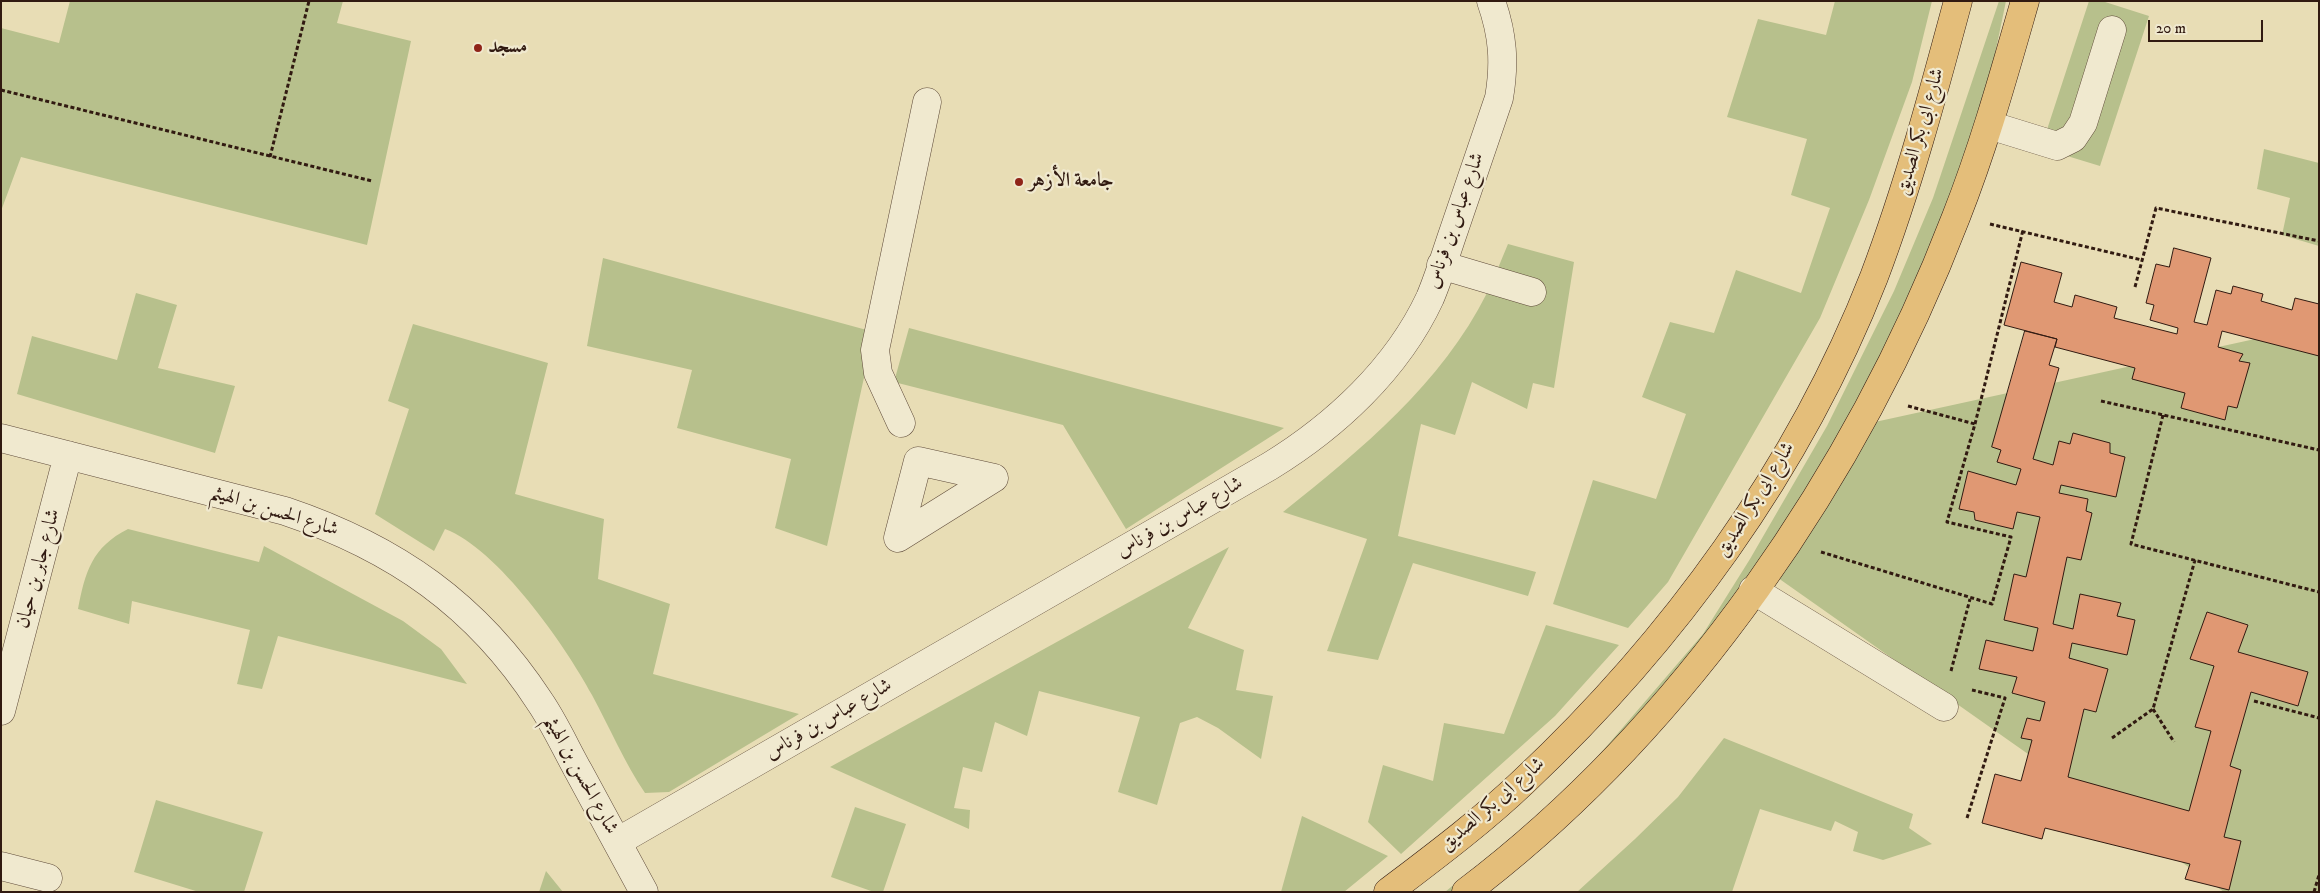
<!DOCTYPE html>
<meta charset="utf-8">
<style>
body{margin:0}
#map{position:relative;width:2320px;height:893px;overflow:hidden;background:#e8ddb5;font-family:"IM FELL DW Pica",serif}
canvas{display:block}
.frame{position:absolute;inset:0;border:2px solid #311a11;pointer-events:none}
.scale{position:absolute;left:2148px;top:20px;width:115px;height:22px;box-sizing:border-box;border:2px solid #311a11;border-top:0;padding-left:6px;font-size:15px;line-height:18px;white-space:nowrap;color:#311a11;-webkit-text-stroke:4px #f0e9cf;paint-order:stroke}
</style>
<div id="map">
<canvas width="2320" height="893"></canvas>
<div class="frame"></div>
<div class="scale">20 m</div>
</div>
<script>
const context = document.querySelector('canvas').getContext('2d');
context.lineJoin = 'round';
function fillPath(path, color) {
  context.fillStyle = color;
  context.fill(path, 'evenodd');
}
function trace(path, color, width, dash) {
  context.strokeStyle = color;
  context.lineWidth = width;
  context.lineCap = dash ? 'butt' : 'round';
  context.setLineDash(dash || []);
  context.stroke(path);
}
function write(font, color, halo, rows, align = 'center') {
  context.font = font + ' "IM FELL DW Pica",Amiri,serif';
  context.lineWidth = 4.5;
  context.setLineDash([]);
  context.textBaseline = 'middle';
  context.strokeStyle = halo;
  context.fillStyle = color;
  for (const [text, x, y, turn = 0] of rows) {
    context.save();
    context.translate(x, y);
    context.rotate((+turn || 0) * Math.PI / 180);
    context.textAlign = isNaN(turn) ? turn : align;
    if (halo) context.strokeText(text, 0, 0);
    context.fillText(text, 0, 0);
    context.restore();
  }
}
const green = new Path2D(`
 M70,1H343L337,23L411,41L367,245L21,157L1,211V28L59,43Z
 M1835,1H1932L1912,82L1869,200L1820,318L1668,582L1628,628L1553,604L1593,480L1656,499L1686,414L1642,397L1670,322L1714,333L1736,270L1801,293L1830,208L1791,195L1807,139L1727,117L1758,19L1826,35Z
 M1999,1H2006L1979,131L1852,427L2319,325V892H2224L1771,573L1486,892H1445L1570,789L1703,634L1750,559L1827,426L1894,291L1933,198Z
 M2089,1H2102L2149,16L2100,166L2041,148Z
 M2264,149L2319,163V246L2282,235L2290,198L2257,189Z
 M1508,244L1574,262L1554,388L1533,383L1527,409L1472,382L1455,435L1421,424L1398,536L1536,572L1528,596L1413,563L1378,660L1327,651L1367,539L1283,512C1361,450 1442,383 1487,293C1495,277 1501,260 1508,244Z
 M603,258L874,332L827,546L775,528L791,459L677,428L692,370L587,346Z
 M136,293L177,305L158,368L235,386L215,453L17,394L32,336L117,360Z
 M413,324L548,363L515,494L604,519L598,579L670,604L653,674L799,714L669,792L645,793C624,762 610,728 592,695C565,645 498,549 445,529L434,551L375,514L409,409L388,401Z
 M909,328L1284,428L1126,529L1063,425L894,382Z
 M128,529L259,562L264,546L403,621L441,649L467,684L278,636L262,689L237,684L250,630L132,601L129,624L78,609C85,572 92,547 128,529Z
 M1229,547L1188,628L1244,650L1236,690L1273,696L1261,759L1218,728L1197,717L1180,723L1157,805L1118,792L1140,717L1039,691L1027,736L995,722L982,772L963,767L954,808L970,810L969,829L830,767Z
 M1546,625L1619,645L1555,716L1401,854L1368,822L1383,765L1433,781L1444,723L1504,734Z
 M1724,738L1913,814L1909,828L1932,844L1883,860L1853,851L1858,832L1835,821L1831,831L1760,809L1732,892H1577L1635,839L1678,797Z
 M156,800L263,832L244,892H199L134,872Z
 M855,807L906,824L883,892H874L831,877Z
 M1302,816L1388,856L1344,892H1281Z
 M546,871L563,892H539Z`);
const building = new Path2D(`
 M2174,248L2211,258L2194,322L2207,325L2216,290L2231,294L2233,286L2263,294L2261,301L2292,310L2295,298L2319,304V356L2222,331L2218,347L2243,354L2239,361L2250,363L2237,408L2228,406L2225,420L2181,408L2185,393L2132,379L2135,368L2055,347L2057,339L2004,325L2021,262L2062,273L2054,302L2072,307L2075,295L2117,307L2114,318L2177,334L2178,328L2150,320L2154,305L2146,303L2156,264L2169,267Z
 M2025,331L2057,339L2049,365L2059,368L2033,459L2053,465L2059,441L2070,444L2073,433L2110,443V453L2125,457L2116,497L2061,485L2059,493L2088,499L2086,511L2092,513L2081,560L2067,557L2053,624L2073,629L2080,594L2121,603L2117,616L2135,620L2127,655L2072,643L2069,658L2108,669L2096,712L2084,709L2068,777L2189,811L2211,731L2195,727L2214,666L2190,659L2207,612L2248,625L2238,652L2308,672L2298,706L2251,692L2230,766L2241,770L2224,837L2241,841L2229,890L2185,879L2190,864L2045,828L2042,839L1982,823L1995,774L2021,781L2032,740L2021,738L2027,718L2040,721L2045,702L2012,693L2017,677L1979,669L1986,640L2033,651L2038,628L2004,620L2014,574L2026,577L2040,517L2017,512L2013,529L1975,520L1974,512L1959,509L1968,471L2016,485L2021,469L1997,462L2001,450L1992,447Z`);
const path = new Path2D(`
 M1,90L372,181
 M270,157L309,1
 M1990,224L2142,260
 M2135,287L2156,208L2319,241
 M2101,401L2319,450
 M1908,406L1975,424
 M2163,415L2131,544L2319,592
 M1821,552L1992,604L2011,537L1947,522L1975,424L2023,230
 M1951,671L1970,599
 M2254,701L2319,718
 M2153,709L2174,742
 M2112,738L2153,709L2195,560
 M1967,818L2005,698L1972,690
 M2314,892L2319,875`);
const minor = new Path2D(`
 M1989,125L2057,146L2073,138L2083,123L2112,30
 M1441,265L1532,292
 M901,423L878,373L875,350L927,102
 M1,438L285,511C395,548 477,605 540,702C555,724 566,749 579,772C601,812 622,852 644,892
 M918,461L994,478L898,538Z
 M1753,590L1944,707
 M1,711L68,455
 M617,842L1270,466C1335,426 1397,369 1430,298C1439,277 1446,253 1454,230C1469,186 1484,142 1499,98C1505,63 1503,35 1491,1
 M1,866L48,878`);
const major = new Path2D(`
 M1388,892C1434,857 1481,822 1523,782C1672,642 1799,469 1874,277C1908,187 1933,94 1958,1
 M1466,892C1685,726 1858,472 1956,217C1984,146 2004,74 2025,1`);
const markers = [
 [478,48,5,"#8f2418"],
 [1019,182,5,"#8f2418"]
];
const poiNames = [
 ["مسجد",488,48],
 ["جامعة الأزهر",1029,182]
];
const streetNames = [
 ["شارع ابى بكر الصديق",1921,132,-74],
 ["شارع عباس بن فرناس",1456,221,-71],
 ["شارع ابى بكر الصديق",1756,500,-58],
 ["شارع الحسن بن الهيثم",274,512,17],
 ["شارع عباس بن فرناس",1180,518,-30],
 ["شارع جابر بن حيان",39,569,-75],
 ["شارع عباس بن فرناس",829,720,-30],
 ["شارع الحسن بن الهيثم",580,775,61],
 ["شارع ابى بكر الصديق",1493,805,-41]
];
fillPath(green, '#b7c08c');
fillPath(building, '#e09873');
trace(building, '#311a11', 1);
trace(minor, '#5f4b3a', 29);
trace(major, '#311a11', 29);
trace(path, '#311a11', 3, [4, 2.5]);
trace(minor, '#f0e9cf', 28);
trace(major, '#e4be7a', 28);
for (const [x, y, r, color] of markers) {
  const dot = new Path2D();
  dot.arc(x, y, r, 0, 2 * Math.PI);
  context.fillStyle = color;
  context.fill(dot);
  trace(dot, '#f0e9cf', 2);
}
write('bold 20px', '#311a11', '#f0e9cf', poiNames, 'left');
write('20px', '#311a11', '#f0e9cf', streetNames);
</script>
